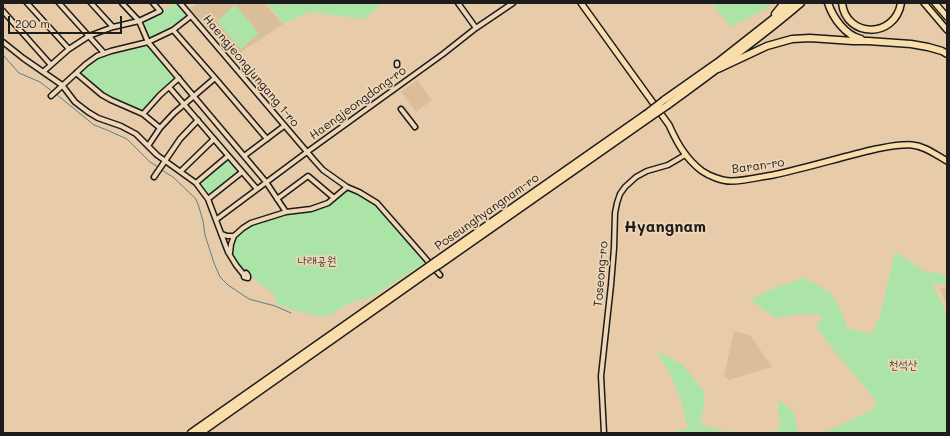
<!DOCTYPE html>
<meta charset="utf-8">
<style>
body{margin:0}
#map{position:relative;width:950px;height:436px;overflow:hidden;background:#e8ccaa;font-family:Mali,sans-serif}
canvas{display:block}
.frame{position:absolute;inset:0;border:4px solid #1c1c1c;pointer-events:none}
.scale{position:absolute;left:8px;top:16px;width:114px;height:18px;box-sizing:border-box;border:2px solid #1c1c1c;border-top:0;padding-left:5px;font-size:12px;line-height:14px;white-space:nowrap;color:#1c1c1c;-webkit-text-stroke:3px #efd6b7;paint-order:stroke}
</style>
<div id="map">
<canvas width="950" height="436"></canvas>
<div class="frame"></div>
<div class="scale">200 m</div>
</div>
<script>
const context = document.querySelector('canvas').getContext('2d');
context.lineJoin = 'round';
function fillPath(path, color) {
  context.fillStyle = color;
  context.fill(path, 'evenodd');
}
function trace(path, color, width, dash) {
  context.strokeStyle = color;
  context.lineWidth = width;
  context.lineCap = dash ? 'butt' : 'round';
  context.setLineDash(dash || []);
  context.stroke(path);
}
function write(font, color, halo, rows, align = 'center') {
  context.font = font + ' Mali,"Poor Story",sans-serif';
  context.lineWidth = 3.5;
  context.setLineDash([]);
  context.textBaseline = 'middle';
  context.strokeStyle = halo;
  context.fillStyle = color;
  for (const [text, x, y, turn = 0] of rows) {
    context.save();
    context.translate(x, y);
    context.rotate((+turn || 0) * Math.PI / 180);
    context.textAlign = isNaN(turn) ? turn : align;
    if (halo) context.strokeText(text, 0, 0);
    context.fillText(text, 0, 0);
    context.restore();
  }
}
const built = new Path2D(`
 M197,3H264L283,24L235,56L190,9Z
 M417,80L432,100L416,112L401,92Z
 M947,287V306L940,288Z
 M734,331L750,335L772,367L728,380L724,376Z`);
const green = new Path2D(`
 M179,3L191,16L173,30L148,42L179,78L143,114L111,100L76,73L97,56L147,42L139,21Z
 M266,3H384L364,19L310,12L284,23Z
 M712,3H772L770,6L731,27Z
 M235,5L259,33L241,49L217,21Z
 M228,156L242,172L208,199L196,183Z
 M347,187L369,198L428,261L371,297L352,302L342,307L333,314L321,317L311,314L298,312L274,302L276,296L236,265L229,254L234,236L243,228L286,212L320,206Z
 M895,252L926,272L947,275V283L932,285L941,301L947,317V433H823L872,410L877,402L831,347L816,326L824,315L803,314L775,318L750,300L776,287L804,278L831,293L842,313L847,328L871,334L879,318Z
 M656,350L683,365L704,391L705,403L700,424L723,431L755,433H671L688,428L680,398L671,376Z
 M778,399L794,413L798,433H803H766L780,430Z`);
const stream = new Path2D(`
 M3,55L19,73L40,82L53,92
 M56,94L94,125L107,130L127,139L150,162L158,167
 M160,169L173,177L195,198L198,204L203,221L205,235L214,263L220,277L228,285L249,299L275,306L291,313`);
const minor = new Path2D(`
 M27,3L69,49
 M59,3L104,53
 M91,3L113,27
 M122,3L139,21L148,42L266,182L286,212
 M180,3L314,160L323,170L347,187L359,192L377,203L440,275
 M458,3L476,28
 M3,11L51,65
 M3,42L23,58L62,85L75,102L88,112L98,118L121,126L136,134L157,155L196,183L208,199L228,252L236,265L244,275V277L248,278V276L247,274L246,273L244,275
 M397,63V65
 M43,72L69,49L89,36L113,27L139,21L160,11L153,3
 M76,73L102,95L111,100L143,114L160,95L179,78
 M215,78L267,139
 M169,87L257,189
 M51,96L86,64L97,56L111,51L148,42L173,30L191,16
 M401,109L415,127
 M143,114L160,128L148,146
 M160,128L174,113L215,78L173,30
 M244,156L284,126
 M181,171L214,139
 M154,177L180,139L198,120
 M196,183L228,156
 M208,199L242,172
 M277,199L308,176L334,198
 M217,219L307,152L443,54L476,28L513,3
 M222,234L227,236H234L243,228L251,223L286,212L311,209L328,203L347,187
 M230,253L231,244L234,236
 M604,433L601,376L611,285L614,248L615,213L617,203L620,194L625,187L636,177L647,171L668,165L685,155`);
const major = new Path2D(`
 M581,3L669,125C677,143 686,159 702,171C709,176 722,181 731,181C745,181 759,177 773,175C807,168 841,157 876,149C887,147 900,144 912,145C925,146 936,155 947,161
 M924,3L947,30
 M935,3L947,17`);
const highway = new Path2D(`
 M828,3C833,18 845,35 861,39
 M842,3C846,38 895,39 901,3
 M775,14L784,3
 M718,69L767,46L792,39L810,38L853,41H868L911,44L928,47L942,51L947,54
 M664,100L718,62L793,3
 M668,105C713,72 758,40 801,3
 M436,261L646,114
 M439,265L649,118
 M191,433L429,266
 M200,433L431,270`);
const highwayBridge = new Path2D(`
 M646,114L664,100
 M649,118L668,105
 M429,266L436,261
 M431,270L439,265`);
const streetNames = [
 ["Haengjeongjungang 1-ro",251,71,50],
 ["Haengjeongdong-ro",358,103,-36],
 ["Baran-ro",758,166,-8],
 ["Poseunghyangnam-ro",487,212,-35],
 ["Toseong-ro",601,274,-85]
];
const parkNames = [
 ["나래공원",317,261],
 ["천석산",903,365]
];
const districtNames = [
 ["Hyangnam",665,227]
];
fillPath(built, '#dabe9a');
fillPath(green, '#ace4a8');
trace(stream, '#54828d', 1);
trace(minor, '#1c1c1c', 7);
trace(major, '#1c1c1c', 8);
trace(highway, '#1c1c1c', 9);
trace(minor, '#efd6b7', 4);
trace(major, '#f9ddab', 5);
trace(highway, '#f9ddab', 6);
trace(highwayBridge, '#1c1c1c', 9, []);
trace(highwayBridge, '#f9ddab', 6);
write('12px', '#1c1c1c', '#efd6b7', streetNames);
write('12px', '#394438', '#efd6b7', parkNames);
write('bold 16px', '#1c1c1c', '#efd6b7', districtNames);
</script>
